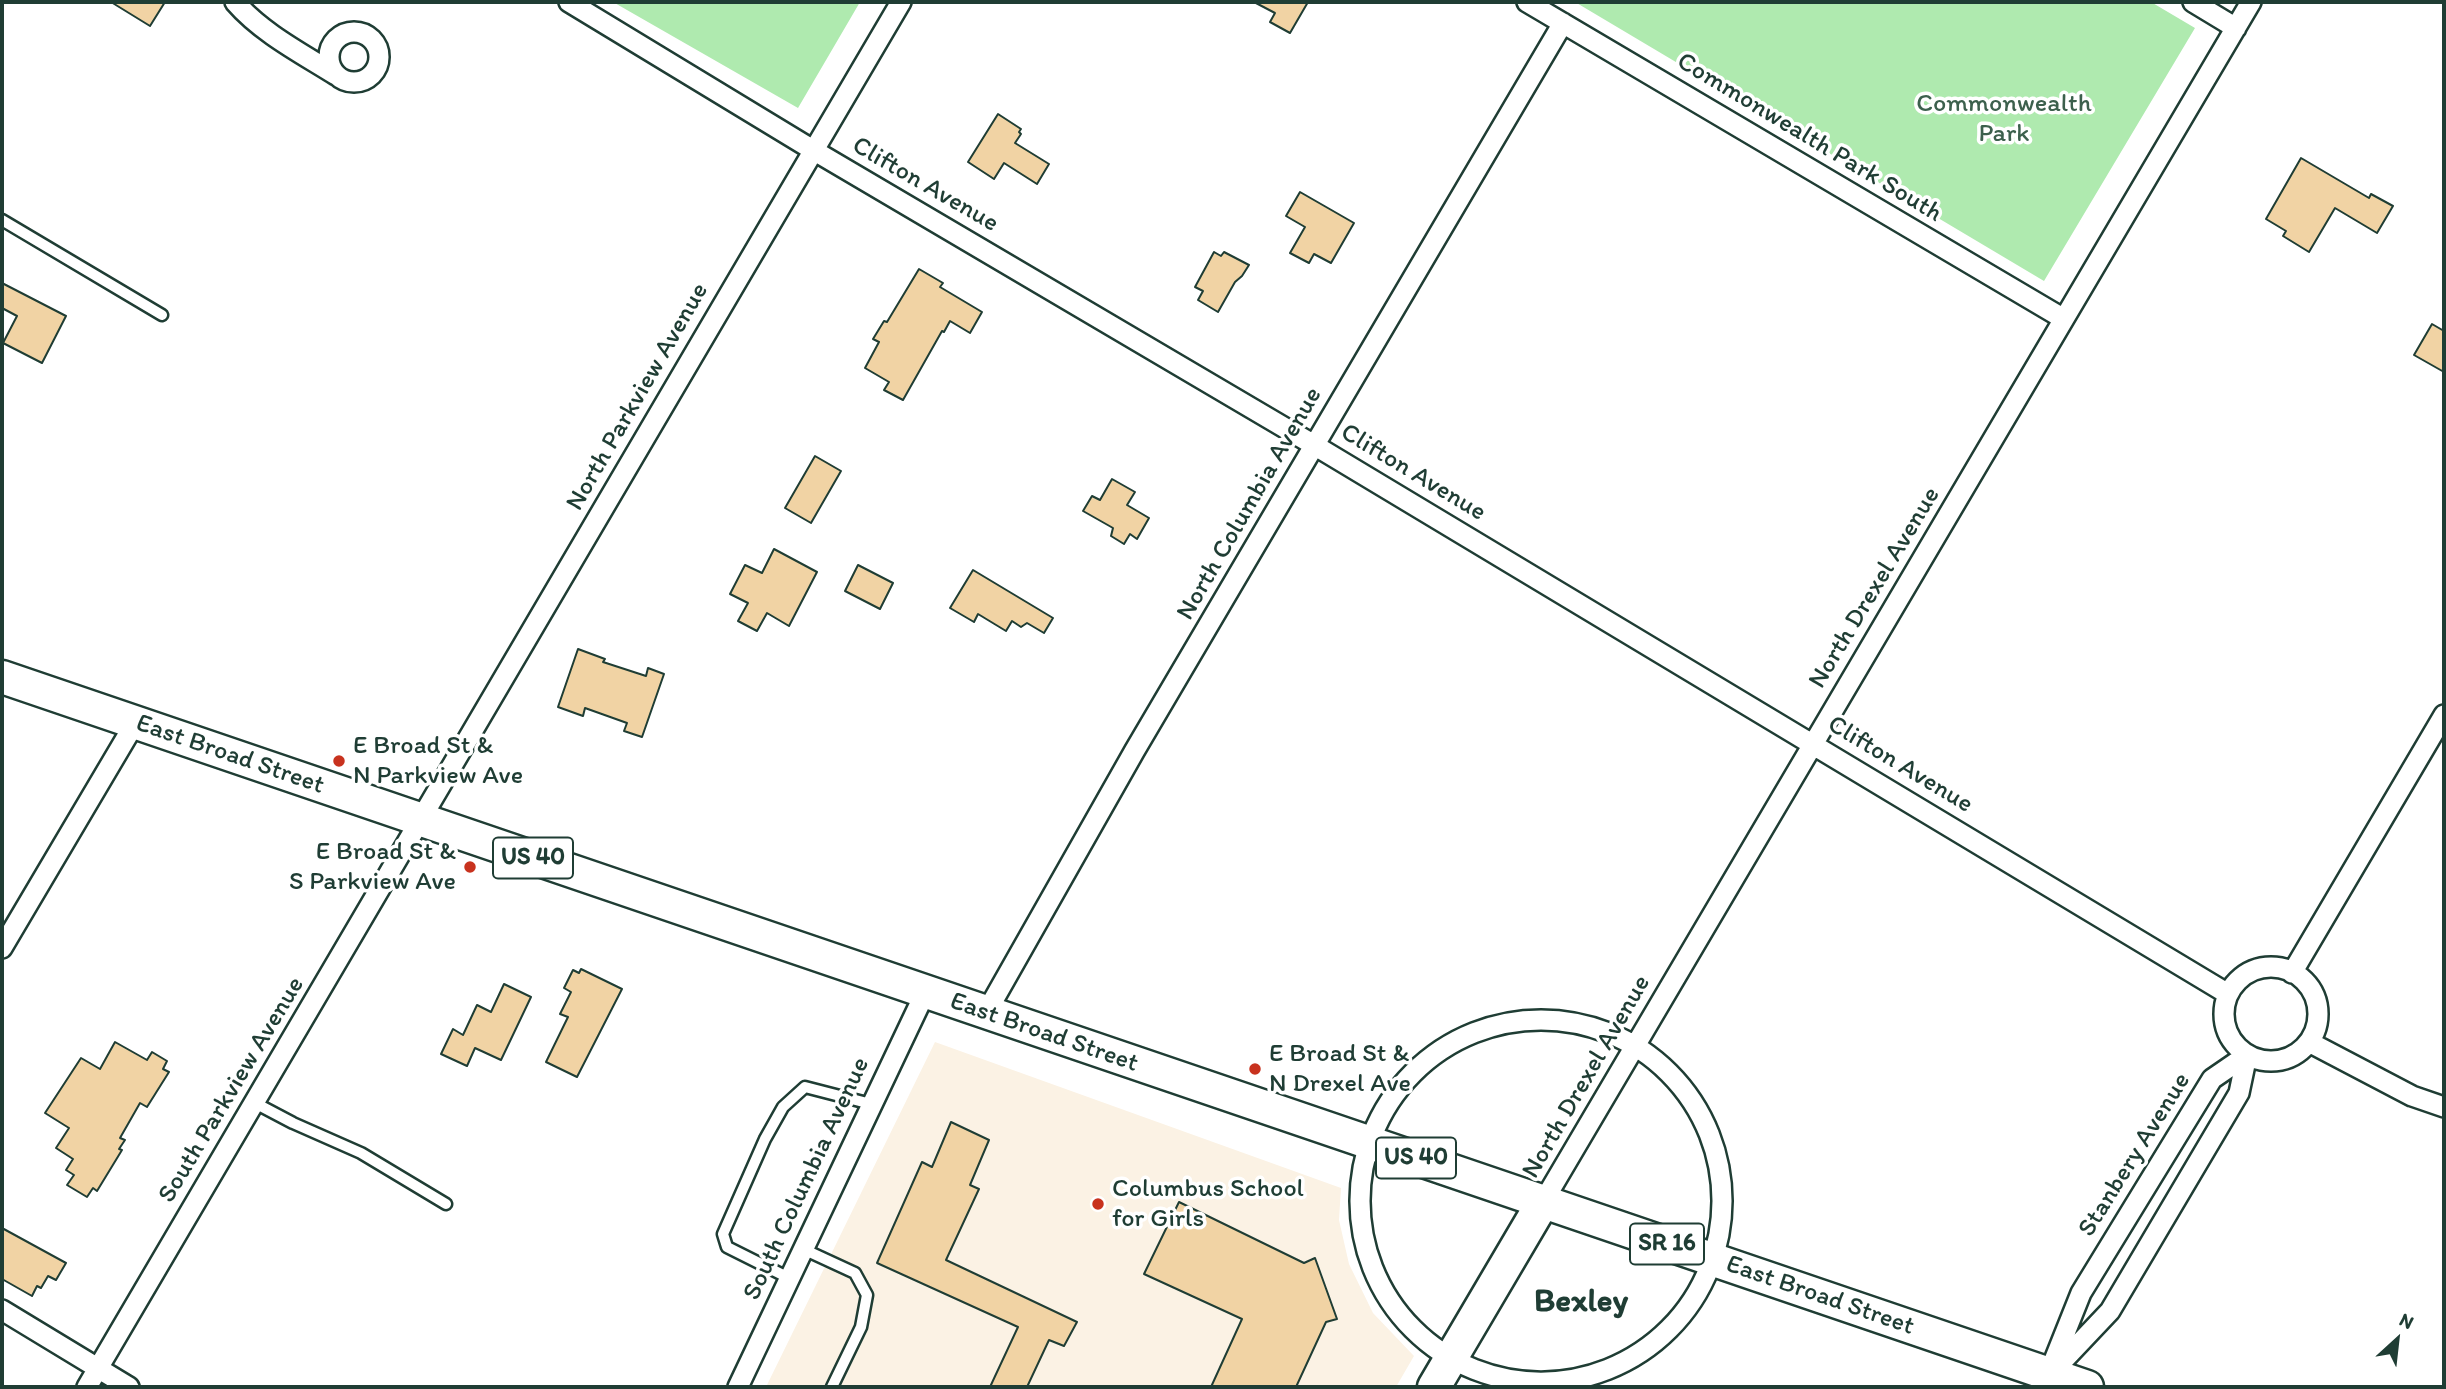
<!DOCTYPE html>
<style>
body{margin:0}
#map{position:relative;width:2446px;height:1389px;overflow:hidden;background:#fff;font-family:Itim,sans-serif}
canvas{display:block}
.frame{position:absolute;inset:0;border:4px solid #1f3d34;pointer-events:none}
.north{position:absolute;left:2362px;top:1305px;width:70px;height:70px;-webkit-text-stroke:5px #fff;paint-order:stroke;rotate:27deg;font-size:19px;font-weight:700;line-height:28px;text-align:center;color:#1f3d34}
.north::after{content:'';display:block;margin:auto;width:24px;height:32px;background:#1f3d34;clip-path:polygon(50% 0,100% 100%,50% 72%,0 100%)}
</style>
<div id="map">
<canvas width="2446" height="1389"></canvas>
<div class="frame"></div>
<div class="north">N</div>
</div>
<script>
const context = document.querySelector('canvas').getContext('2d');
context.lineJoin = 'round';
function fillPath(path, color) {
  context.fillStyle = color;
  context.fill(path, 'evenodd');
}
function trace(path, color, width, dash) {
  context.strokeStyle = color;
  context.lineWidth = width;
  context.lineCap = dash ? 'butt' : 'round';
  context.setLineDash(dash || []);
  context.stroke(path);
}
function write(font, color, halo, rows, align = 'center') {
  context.font = font + ' Itim,sans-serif';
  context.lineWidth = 7;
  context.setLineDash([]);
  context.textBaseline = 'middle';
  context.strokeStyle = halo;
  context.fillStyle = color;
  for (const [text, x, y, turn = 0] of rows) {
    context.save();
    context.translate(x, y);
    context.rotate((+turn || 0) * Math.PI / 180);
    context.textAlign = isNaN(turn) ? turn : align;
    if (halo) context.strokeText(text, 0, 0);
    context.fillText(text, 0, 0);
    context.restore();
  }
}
const built = new Path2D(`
 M935,1042L1341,1188L1339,1220L1349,1264L1373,1313L1414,1356L1396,1387H766Z`);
const green = new Path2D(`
 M613,2H860L798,108Z
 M1575,2H2151L2195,28L2044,281Z`);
const building = new Path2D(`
 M111,2H165L150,26Z
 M1254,2H1308L1290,33L1270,22L1275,13Z
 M998,114L1021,129L1019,132L1021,134L1015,143L1049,164L1037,184L1004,163L994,179L968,162Z
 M2301,158L2369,198L2371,194L2393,206L2377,233L2335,208L2309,252L2283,236L2286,231L2266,219Z
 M1300,192L1354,223L1331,263L1314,254L1309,263L1290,253L1305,227L1286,216Z
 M1214,252L1221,256L1224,252L1249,265L1242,276L1235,282L1218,312L1198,300L1203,291L1195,287Z
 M919,269L943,283L940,287L982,312L970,333L950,321L944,332L942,331L903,400L884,390L889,382L865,368L879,342L873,339L884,321L887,322Z
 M2,283L66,316L42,363L3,343L17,316L2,308Z
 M2432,324L2444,331V372L2414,355Z
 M815,456L841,471L811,523L785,508Z
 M1112,479L1135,492L1127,505L1149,518L1137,539L1130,534L1124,544L1111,536L1113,528L1083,511L1092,496L1100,500Z
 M774,549L817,572L789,626L767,613L757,631L738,621L748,603L730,594L745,565L762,573Z
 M858,565L893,583L880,609L845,591Z
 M973,570L1053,618L1044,633L1027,623L1021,627L1012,621L1006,631L978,614L974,622L950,608Z
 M578,649L605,659L603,662L646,676L648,668L664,674L642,737L624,731L627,723L585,708L583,716L558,707Z
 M581,969L622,989L577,1077L546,1062L568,1017L560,1014L571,992L564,988L573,970L579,973Z
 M504,984L531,997L501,1060L475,1048L467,1066L441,1054L453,1029L463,1035L477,1005L491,1012Z
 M115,1042L147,1060L152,1052L167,1061L163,1069L169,1072L147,1107L140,1103L120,1138L125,1140L119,1149L122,1150L97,1191L93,1188L87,1197L67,1185L74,1175L66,1170L73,1159L56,1148L69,1128L45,1113L81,1058L100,1069Z
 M951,1122L989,1140L970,1185L979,1189L946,1260L1077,1322L1064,1346L1049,1340L1027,1387H990L1018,1327L877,1263L922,1162L932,1167Z
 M1179,1202L1304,1263L1315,1258L1337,1319L1326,1322L1296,1387H1211L1242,1319L1144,1274Z
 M2,1228L66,1263L56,1280L48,1276L41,1288L37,1286L32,1296L2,1279Z`);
const lane = new Path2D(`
 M2,220L162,315
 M255,1103L293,1123L361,1153L446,1204
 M803,1249L855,1273L867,1295L861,1327L832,1387
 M789,1278L727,1247L723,1234L765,1139L783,1107L805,1087L871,1104`);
const street = new Path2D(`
 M235,2C262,33 301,53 336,75
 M569,2L813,150L1314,445L2228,994
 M1527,2L2064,319
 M2193,2L2236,28
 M329 57a25 25 0 1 1 50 0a25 25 0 1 1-50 0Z
 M2,948L135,723
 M2224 1014a47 47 0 1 1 94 0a47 47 0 1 1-94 0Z
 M2292,973L2444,715
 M986,1013L1135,750L1563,23
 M1360 1201a181 181 0 1 1 362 0a181 181 0 1 1-362 0Z
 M2309,1042L2412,1096L2444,1107
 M1543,1202L2251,2
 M2,1310L129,1387
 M2058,1366L2110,1311L2239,1093L2247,1055
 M2045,1383L2081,1293L2212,1079L2247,1055
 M87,1387L901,2
 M738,1387L925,993`);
const primary = new Path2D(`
 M2,677L2087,1387
 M1434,1387L1543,1202`);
const markers = [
 [339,761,7,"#c8321e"],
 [470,867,7,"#c8321e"],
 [1255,1069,7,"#c8321e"],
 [1098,1204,7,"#c8321e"]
];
const shields = [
 [533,858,80],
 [1416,1158,80],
 [1667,1244,74]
];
const shieldNames = [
 ["US 40",533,858],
 ["US 40",1416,1158],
 ["SR 16",1667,1244]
];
const parkNames = [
 ["Commonwealth",2004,104],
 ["Park",2004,134]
];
const streetNames = [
 ["Commonwealth Park South",1809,138,31],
 ["Clifton Avenue",925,185,30],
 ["North Parkview Avenue",638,397,-60],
 ["Clifton Avenue",1413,473,31],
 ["North Columbia Avenue",1250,504,-60],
 ["North Drexel Avenue",1875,588,-59],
 ["East Broad Street",230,755,19],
 ["Clifton Avenue",1900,765,31],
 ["East Broad Street",1044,1033,19],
 ["North Drexel Avenue",1587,1077,-60],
 ["South Parkview Avenue",232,1090,-59],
 ["Stanbery Avenue",2135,1155,-58],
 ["South Columbia Avenue",807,1179,-65],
 ["East Broad Street",1820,1296,19]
];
const poiNames = [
 ["E Broad St &",353,746],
 ["N Parkview Ave",353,776],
 ["E Broad St &",456,852,"right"],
 ["S Parkview Ave",456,882,"right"],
 ["E Broad St &",1269,1054],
 ["N Drexel Ave",1269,1084],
 ["Columbus School",1112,1189],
 ["for Girls",1112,1219]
];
const districtNames = [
 ["Bexley",1581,1303]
];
fillPath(built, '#fbf2e4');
fillPath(green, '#afeaaf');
fillPath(building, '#f1d3a4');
trace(building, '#1f3d34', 2);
trace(lane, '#1f3d34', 15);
trace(street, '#1f3d34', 24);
trace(primary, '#1f3d34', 37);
trace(lane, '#fff', 10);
trace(street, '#fff', 19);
trace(primary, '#fff', 32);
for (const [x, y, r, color] of markers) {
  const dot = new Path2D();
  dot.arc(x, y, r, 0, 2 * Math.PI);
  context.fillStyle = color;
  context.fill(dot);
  trace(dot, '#fff', 2.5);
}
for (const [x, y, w] of shields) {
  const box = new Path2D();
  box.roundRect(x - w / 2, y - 20.5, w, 41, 5);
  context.fillStyle = '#fff';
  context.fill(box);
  trace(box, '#1f3d34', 2);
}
write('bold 24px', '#1f3d34', null, shieldNames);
write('26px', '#3c604d', '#fff', parkNames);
write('26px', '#1f3d34', '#fff', streetNames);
write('26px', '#1f3d34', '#fff', poiNames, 'left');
write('bold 33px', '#1f3d34', '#fff', districtNames);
</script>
